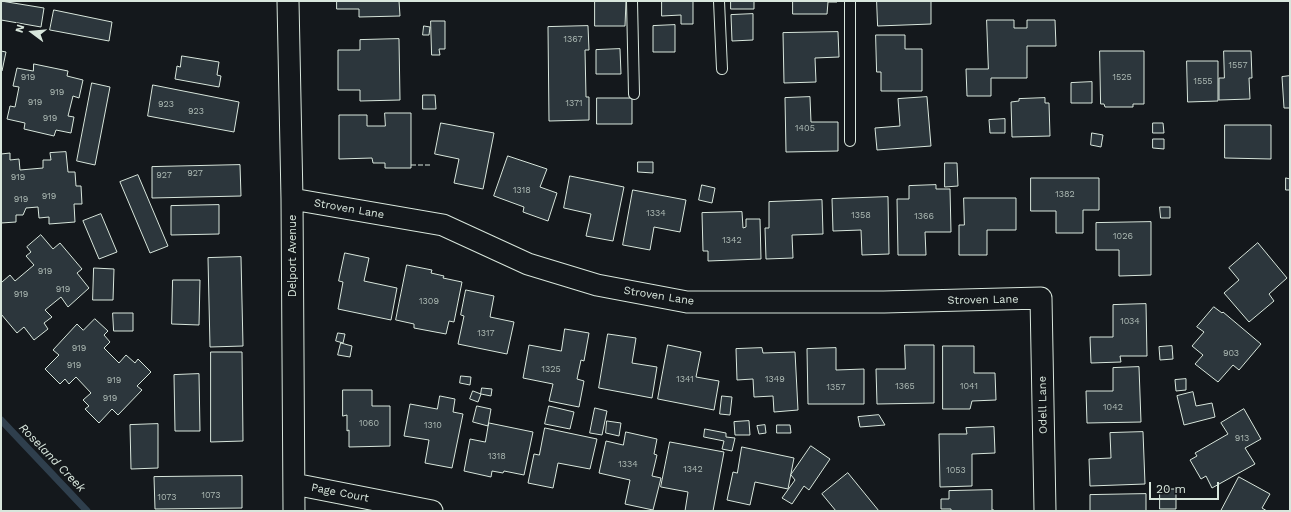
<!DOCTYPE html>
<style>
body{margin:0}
#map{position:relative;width:1291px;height:512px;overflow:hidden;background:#14181c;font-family:"Work Sans",sans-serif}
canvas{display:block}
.frame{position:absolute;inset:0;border:2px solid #d8e6dc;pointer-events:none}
.north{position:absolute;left:12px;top:12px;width:40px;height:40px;-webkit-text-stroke:3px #14181c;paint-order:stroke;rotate:286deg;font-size:11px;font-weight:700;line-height:16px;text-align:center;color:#d8e6dc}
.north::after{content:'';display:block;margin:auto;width:14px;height:18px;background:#d8e6dc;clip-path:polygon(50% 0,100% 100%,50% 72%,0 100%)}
.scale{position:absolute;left:1149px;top:482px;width:70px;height:18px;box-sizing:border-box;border:2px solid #d8e6dc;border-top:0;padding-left:5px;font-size:12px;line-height:14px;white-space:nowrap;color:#d8e6dc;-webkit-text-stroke:3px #14181c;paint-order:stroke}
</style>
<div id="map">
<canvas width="1291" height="512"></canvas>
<div class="frame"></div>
<div class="north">N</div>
<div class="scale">20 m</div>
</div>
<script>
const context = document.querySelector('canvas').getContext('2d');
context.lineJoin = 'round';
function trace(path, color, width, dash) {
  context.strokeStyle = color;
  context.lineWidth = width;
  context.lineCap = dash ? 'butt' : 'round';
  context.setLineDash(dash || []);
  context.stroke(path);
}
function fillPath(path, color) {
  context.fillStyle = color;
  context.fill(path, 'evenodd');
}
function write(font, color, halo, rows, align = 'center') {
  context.font = font + ' "Work Sans",sans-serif';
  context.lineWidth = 3;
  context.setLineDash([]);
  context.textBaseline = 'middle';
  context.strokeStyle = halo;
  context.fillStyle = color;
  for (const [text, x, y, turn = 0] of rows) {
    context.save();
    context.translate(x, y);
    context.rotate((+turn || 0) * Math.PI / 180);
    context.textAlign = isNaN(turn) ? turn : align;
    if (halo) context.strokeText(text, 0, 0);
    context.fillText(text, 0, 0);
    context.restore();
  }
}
const stream = new Path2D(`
 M1,420L87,511`);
const building = new Path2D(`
 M1,1L44,8L41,27L1,20Z
 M337,1H399L400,16L359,17V9H337Z
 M595,1H626L625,26H595Z
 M662,1H693V24H681V15L662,16Z
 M731,1H754V9H731Z
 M793,1H837V2H828L827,14H793Z
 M877,1H931V24L878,26Z
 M54,10L112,22L109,41L50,30Z
 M753,14V40L732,41L731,15Z
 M987,20H1014V28H1027V20H1055L1056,46H1027V78H991V96H967L966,69H988Z
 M431,21H445V49H439L440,55H432Z
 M675,25V52H653V26Z
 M424,26L430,27L429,35H423Z
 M588,26L589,50H585L586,97H589V120L549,121L548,27Z
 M838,32L839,57L815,58L816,82L784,83L783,33Z
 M876,35H905V49H922V91H881V72H877Z
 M399,39L400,100L360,101V90H338V50H360V40Z
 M620,49L621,74H596V50Z
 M1,51L6,52L2,71H1Z
 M1100,51H1144V104H1133V107H1105L1104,104H1101Z
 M1224,51H1251L1252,78H1249L1250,99L1219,100V78H1224Z
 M182,56L219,62L217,75L221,76L219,87L175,79L177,66L180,67Z
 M1187,61H1218V101L1188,102Z
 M34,64L68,71L67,76L83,80L79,98L73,96L68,116L74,117L71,133L56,130L54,136L24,129L25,123L7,119L10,106L15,107L19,87L13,86L17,68L33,71Z
 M1290,76V108H1284L1282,77Z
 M1092,82V103H1071V83Z
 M92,83L110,87L95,165L77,161Z
 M153,85L239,102L234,132L148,116Z
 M423,95H435L436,109H423Z
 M810,97L811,122H838V151L786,152L785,98Z
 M927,97L931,146L877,150L875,128L900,126L898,99Z
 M597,98H632V124H597Z
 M1045,98V103H1049L1050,136L1012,137L1011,102L1019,101V99Z
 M385,113H411V168H385V163H373L372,158L339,159V115H367V126H385Z
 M1005,119V133H990L989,120Z
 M441,123L494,133L483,189L454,183L459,159L435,154Z
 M1153,123H1163L1164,133H1153Z
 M1225,125H1271V159L1225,158Z
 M1092,133L1103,135L1101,147L1091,145Z
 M1153,139H1164V149L1153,148Z
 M66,152L68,172H75L76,186H81L82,204H74L75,222L49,224V217L39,218L38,207L26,208L23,215H16V222L1,223V154L10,153V160L19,159L20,170L43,168V160H51L50,153Z
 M508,156L547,169L540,187L557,193L548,221L523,212L524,207L494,196Z
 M638,162H653V173L638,172Z
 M945,163H957L958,186L945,187Z
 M240,165L241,196L152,198V167Z
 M138,175L168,246L150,253L120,182Z
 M570,176L624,187L613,241L586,236L591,214L564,208Z
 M1031,178H1099V210H1083V233H1056V211H1031Z
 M1286,178L1290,179V190H1286Z
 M702,185L715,188L712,203L699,200Z
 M936,185V189H950L951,232H925L926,255H898L897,199H909V186Z
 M633,190L686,200L680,232L654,227L650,250L623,245Z
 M888,197L889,254L862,255L861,230L833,231L832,199Z
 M964,198H1016V230H987V255H959V225H964Z
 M822,200L823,234L792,235L793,258L766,259L765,228H769V202Z
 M219,205V234L171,235V206Z
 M1160,207H1170V218H1161Z
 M742,212L743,228L746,227V219H760L761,259L708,261V251H703L702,213Z
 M101,214L117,252L99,259L83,221Z
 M1151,222V275L1119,276V250H1096V223Z
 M41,235L53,249L60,243L82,269L77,273L89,288L68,307L61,297L45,310L52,317L44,323L48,329L34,340L24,327L17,333L1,314V281L2,282L10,275L15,281L34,265L26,256L31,252L27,247Z
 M1258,243L1287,278L1269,294L1274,301L1249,322L1224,293L1239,280L1229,268Z
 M345,253L369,258L364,281L397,288L391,320L338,309L343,282L339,281Z
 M241,257L243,346L210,347L208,258Z
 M407,265L432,270L431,273L444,276L443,278L462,282L454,322L449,321L446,334L414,328V324L396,320Z
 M94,268L114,269L113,300H93Z
 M173,280H200L199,325L172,324Z
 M466,290L494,296L490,317L514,322L507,354L458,344L464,316L461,315Z
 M1146,304L1147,356H1120L1121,362L1091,363L1090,337H1113V305Z
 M1214,307L1222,313L1223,312L1261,344L1239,370L1233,365L1218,382L1195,364L1203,355L1192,346L1204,332L1197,327Z
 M113,313H133V331H114Z
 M95,319L108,331L104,335L110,342L104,348L119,363L126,355L135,363L138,359L151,372L137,386L142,390L118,415L112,409L99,423L85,409L89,406L83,400L91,393L76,377L69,384L65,379L60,384L45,369L59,355L53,350L77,324L83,330Z
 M565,329L589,333L584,361L581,360L577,379L584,381L579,407L549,401L553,384L523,378L529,345L561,351Z
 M338,333L345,334L343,343L336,341Z
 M608,334L636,338L632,363L657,367L652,398L599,388Z
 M341,343L352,346L350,357L338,355Z
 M668,345L701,352L696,377L719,381L714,410L658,399Z
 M905,345H934V403L877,404L876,369H905Z
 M943,346H974V373H995L996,400L972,401L970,409H943Z
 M1172,346L1173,359L1160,360L1159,347Z
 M762,348L763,353L795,352L798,410L774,412L773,396L754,397L753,379L737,380L736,349Z
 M836,348V370L864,369V404H808L807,349Z
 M211,352H242L243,441L211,442Z
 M1139,367L1141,422L1087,423L1086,391H1113V368Z
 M199,374L200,431H175L174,375Z
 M461,376L471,377L470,385L460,383Z
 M1186,379V390L1176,391L1175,380Z
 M482,388L492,389L491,396L481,394Z
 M343,390H372V406H390V446L349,447V430L347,431V415L343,416Z
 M473,391L481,394L478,402L470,399Z
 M1193,392L1196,406L1212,403L1215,417L1184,425L1177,396Z
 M440,396L455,399L453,412L463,414L452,468L425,463L429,440L404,436L410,404L437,409Z
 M722,396L732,397L730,415L720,414Z
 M477,406L491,409L488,426L473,422Z
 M549,406L574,412L570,429L545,424Z
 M595,408L607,411L602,435L590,433Z
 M1244,409L1261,439L1245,448L1255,464L1212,488L1206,476L1201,479L1190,460L1197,456L1195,453L1228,434L1221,423Z
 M879,415L885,425L860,427L858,417Z
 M607,421L621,423L619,436L606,433Z
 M749,421L750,435H735L734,422Z
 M489,423L533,432L524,475L504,471L503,473L492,471L491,477L464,471L470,439L485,442Z
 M158,424V468L131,469L130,425Z
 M765,425L766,433L759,434L757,426Z
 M777,425H790L791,433H777Z
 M994,427L995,453L972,454V486L940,487L939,434H967L966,428Z
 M545,428L597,439L590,469L558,463L553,488L528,483L534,454L539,455Z
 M705,429L726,433V437L735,438L732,451L722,449L724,441L704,437Z
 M626,432L657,439L654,454L657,455L652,476L661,478L653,510L625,504L630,480L599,473L606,441L623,445Z
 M1143,432L1145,484L1090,486L1089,459L1111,458L1110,433Z
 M670,442L724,452L713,511H685L688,492L661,487Z
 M811,446L830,459L809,490L804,486L792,504L782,498L795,480L791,475Z
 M742,447L794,458L788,489L755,482L750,505L727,500L733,472L737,473Z
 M848,473L879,511H836L822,494Z
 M242,476V508L155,509L154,477Z
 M1239,477L1270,494L1262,508L1267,511H1221Z
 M1160,489H1176V509H1160Z
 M992,490V510H994V511H951V509H941V499H949V491Z
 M1146,494V511H1090V495Z`);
const service = new Path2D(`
 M632,1L634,94
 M719,1L722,69
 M850,141V1`);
const minor = new Path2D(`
 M288,1L292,199L294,511
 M292,199L443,225L528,264L597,285L687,302H884L1041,298L1045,511
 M294,484L432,511`);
const fence = new Path2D(`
 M411,165H432`);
const numberNames = [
 ["1367",573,39],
 ["1557",1238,65],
 ["919",28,77],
 ["1525",1122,77],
 ["1555",1203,81],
 ["919",57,92],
 ["919",35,102],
 ["1371",574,103],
 ["923",166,104],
 ["923",196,111],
 ["919",50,118],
 ["1405",805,128],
 ["927",195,173],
 ["927",164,175],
 ["919",18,177],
 ["1318",522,190],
 ["1382",1065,194],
 ["919",49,196],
 ["919",21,199],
 ["1334",656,213],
 ["1358",861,215],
 ["1366",924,216],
 ["1026",1123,236],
 ["1342",732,240],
 ["919",45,271],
 ["919",63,289],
 ["919",21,294],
 ["1309",429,301],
 ["1034",1130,321],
 ["1317",486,333],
 ["919",79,348],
 ["903",1231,353],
 ["919",74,365],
 ["1325",551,369],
 ["1341",685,379],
 ["1349",775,379],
 ["919",114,380],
 ["1365",905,386],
 ["1041",969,386],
 ["1357",836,387],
 ["919",110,398],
 ["1042",1113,407],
 ["1060",369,423],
 ["1310",433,425],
 ["913",1242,438],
 ["1318",497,456],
 ["1334",628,464],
 ["1342",693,469],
 ["1053",956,470],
 ["1073",211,495],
 ["1073",167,497]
];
const streetNames = [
 ["Stroven Lane",349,209,10],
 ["Delport Avenue",293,256,-90],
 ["Stroven Lane",659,296,9],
 ["Stroven Lane",983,300,-1],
 ["Odell Lane",1043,405,-91],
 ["Page Court",340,493,11]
];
const waterNames = [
 ["Roseland Creek",52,458,46]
];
trace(stream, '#2f3f4d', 7);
fillPath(building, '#2c363c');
trace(building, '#d8e6dc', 1);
trace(service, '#d8e6dc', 12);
trace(minor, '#d8e6dc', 23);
trace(service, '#14181c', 10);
trace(minor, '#14181c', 21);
trace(fence, '#d8e6dc', 1, [5, 2]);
write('9px', '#adbab4', null, numberNames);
write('11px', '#d8e6dc', '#14181c', streetNames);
write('italic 12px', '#d8e6dc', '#14181c', waterNames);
</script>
